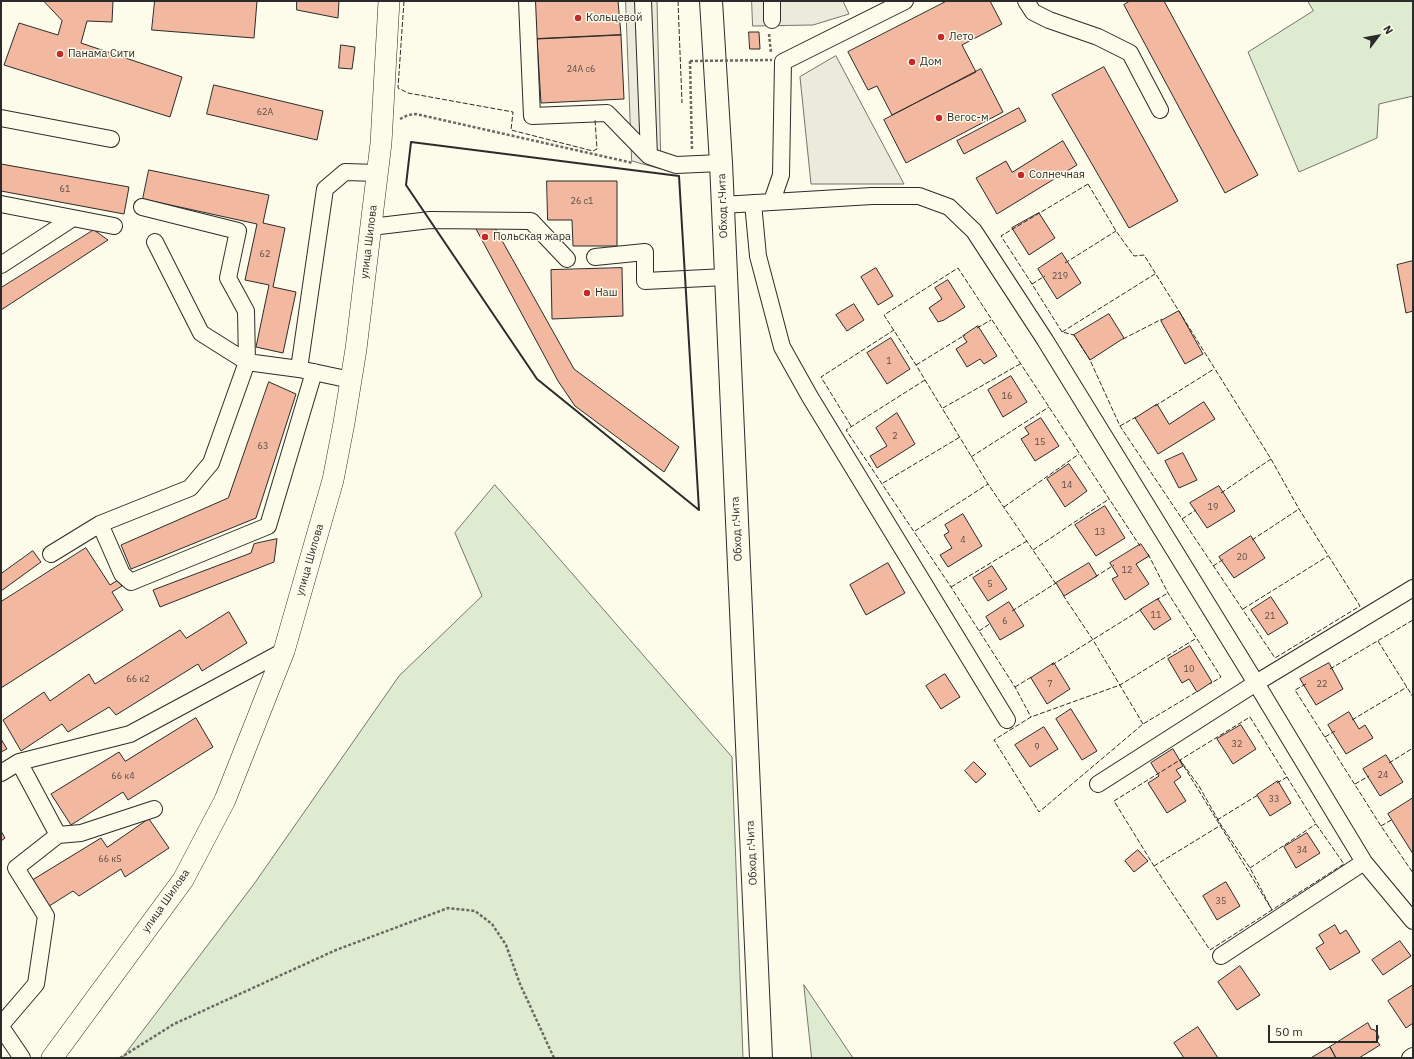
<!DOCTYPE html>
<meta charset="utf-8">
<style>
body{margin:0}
#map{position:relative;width:1414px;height:1059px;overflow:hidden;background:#fdfbea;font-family:"IBM Plex Sans",sans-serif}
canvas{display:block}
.frame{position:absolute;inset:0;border:2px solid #2b2b2b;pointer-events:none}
.north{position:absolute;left:1358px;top:16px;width:40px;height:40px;-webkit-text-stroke:3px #fdfbea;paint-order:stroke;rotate:58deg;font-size:11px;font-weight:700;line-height:16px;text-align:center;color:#2b2b2b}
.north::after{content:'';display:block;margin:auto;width:14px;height:18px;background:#2b2b2b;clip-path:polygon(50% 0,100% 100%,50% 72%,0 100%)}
.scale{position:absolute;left:1268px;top:1025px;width:110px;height:18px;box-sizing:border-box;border:2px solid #2b2b2b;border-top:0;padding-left:5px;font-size:12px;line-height:14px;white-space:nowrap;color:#2b2b2b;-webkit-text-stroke:3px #fdfbea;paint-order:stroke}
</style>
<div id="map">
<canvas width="1414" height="1059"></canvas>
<div class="frame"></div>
<div class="north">N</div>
<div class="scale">50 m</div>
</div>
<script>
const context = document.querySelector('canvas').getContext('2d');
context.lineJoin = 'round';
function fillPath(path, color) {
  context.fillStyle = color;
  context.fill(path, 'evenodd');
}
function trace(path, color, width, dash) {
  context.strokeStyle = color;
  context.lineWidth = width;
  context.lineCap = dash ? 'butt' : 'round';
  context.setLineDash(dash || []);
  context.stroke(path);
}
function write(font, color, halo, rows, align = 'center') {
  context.font = font + ' "IBM Plex Sans",sans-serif';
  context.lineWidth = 3;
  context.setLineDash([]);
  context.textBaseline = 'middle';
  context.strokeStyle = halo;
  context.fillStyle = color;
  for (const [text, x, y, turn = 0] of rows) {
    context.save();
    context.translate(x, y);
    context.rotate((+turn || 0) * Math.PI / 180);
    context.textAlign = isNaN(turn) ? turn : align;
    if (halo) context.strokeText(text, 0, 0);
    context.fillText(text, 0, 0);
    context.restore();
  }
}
const green = new Path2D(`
 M1308,1H1413V96L1379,104L1377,138L1299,172L1248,52L1313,11Z
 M495,485L732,757L743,1058H122L254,884L399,676L482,596L455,533Z
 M804,985L853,1058H812Z`);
const parking = new Path2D(`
 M626,1H657L661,169L632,161Z
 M752,1H843L849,14L813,25L753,26Z
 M836,56L904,184H811L800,77Z`);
const building = new Path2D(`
 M44,1H113L112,22L87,21L81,43L182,77L170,117L4,65L19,23L58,35L62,21Z
 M155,1H257L254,38L152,30Z
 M297,1H339L338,18L297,10Z
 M535,1H618L621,35L537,39Z
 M947,1H990L1002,24L962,45L976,72L892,115L877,86L868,90L848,52Z
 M1130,1H1164L1258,175L1225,193L1124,5Z
 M749,32H759L760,49H750Z
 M621,35L624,99L541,103L537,39Z
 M341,45L355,47L352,69L339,68Z
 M1104,67L1178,201L1129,228L1052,95Z
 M981,69L1003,112L906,163L884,120Z
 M214,85L323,111L317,140L207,114Z
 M1019,108L1026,121L964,154L957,141Z
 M1063,141L1077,165L997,214L976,178L1006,161L1012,172Z
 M1,164L129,187L124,214L1,191Z
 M149,170L269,195L263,223L285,228L273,287L296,292L283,353L256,347L269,285L245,280L257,224L143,199Z
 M547,181H617V246H573L572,220H548Z
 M1039,213L1055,238L1029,255L1012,228Z
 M495,228L574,369L679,447L664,472L575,406L558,381L476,229Z
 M94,230L108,240L1,310V288Z
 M1062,253L1081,283L1057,299L1038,269Z
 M1413,261V311L1406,313L1397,265Z
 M622,268L623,316L552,319L551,270Z
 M876,268L893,296L878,305L861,277Z
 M948,280L965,307L944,320L938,322L929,308L942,299L935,288Z
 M854,304L864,320L847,331L836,315Z
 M1179,311L1203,354L1185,364L1161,321Z
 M1109,314L1124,338L1090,360L1074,335Z
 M978,326L997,356L984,364L980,359L967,367L956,349L967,342L963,336Z
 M891,338L910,369L887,384L867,353Z
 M1011,376L1027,402L1003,417L988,390Z
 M269,382L296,394L256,518L131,569L121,545L228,498Z
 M1204,402L1215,419L1158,454L1135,418L1157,404L1169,424Z
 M897,413L915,444L877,468L870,456L887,446L876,428Z
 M1041,418L1059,446L1035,461L1021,439L1029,434L1025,428Z
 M1183,453L1197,480L1179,488L1165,461Z
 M1069,464L1087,491L1065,507L1047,479Z
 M1219,486L1235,511L1207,528L1190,503Z
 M1105,506L1125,538L1096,556L1075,525Z
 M963,514L982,546L948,567L940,555L952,548L944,535L949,532L945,525Z
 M1251,536L1265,558L1234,578L1219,557Z
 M277,539L274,562L160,607L153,590L251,553L254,544Z
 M1141,544L1149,556L1136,564L1149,584L1125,600L1112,579L1118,576L1110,563Z
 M86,548L110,585L118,580L122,586L112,592L123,610L1,688V602Z
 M33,551L41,562L1,591V574Z
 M888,563L905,593L866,615L850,585Z
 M1089,563L1097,576L1064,596L1056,583Z
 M992,566L1007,589L988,601L973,578Z
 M1271,597L1288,623L1268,635L1251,610Z
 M1158,599L1171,619L1154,630L1140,610Z
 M1009,602L1024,626L1000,640L986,617Z
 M229,612L247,643L202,671L198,664L116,715L109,707L68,732L62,724L21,751L3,720L44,692L50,701L89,674L95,684L180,630L186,638Z
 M1190,646L1212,682L1197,692L1189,679L1182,683L1168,659Z
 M1054,663L1070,689L1047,704L1031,678Z
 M1329,663L1343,689L1316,705L1300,679Z
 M945,674L960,697L941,709L926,686Z
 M1071,709L1097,751L1082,760L1056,719Z
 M1349,712L1359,729L1365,725L1373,738L1346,754L1328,725Z
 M196,718L213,747L128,800L123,792L71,825L51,794L119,752L125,761Z
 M1241,725L1256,749L1233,764L1217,739Z
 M1044,727L1058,749L1030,767L1015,745Z
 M1,739L7,749L1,752Z
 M1173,749L1183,766L1176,770L1181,777L1174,782L1186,801L1167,813L1148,783L1159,776L1151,763Z
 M1386,755L1403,782L1380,796L1363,769Z
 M974,762L986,774L976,783L965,771Z
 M1278,781L1291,803L1270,816L1257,795Z
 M1413,798V854L1388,814Z
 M149,819L169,848L125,877L121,869L79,896L73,891L46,908L29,882L101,838L107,847Z
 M1,831L5,838L1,841Z
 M1307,833L1320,853L1296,868L1284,847Z
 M1138,850L1148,861L1134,872L1125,861Z
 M1226,882L1240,906L1217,920L1203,896Z
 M1335,925L1340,934L1346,930L1360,952L1330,970L1316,948L1324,943L1319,935Z
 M1400,941L1411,956L1383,975L1372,960Z
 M1240,966L1260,995L1237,1010L1218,982Z
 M1413,985V1023L1406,1028L1388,1001Z
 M1368,1023L1371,1029L1375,1030L1379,1037L1377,1041L1380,1045L1359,1058H1336L1330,1047Z
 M1198,1027L1218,1058H1184L1174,1043Z
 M1330,1047L1336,1058H1311Z`);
const path = new Path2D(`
 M769,34L771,53
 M690,61L692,150
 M400,119L408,115L416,114L633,163
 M120,1058L174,1024L336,950L448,908L475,911L492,924L506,945L520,984L554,1058`);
const minor = new Path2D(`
 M527,1L532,116L607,113L649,156L676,165L721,163
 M643,1L649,156
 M772,1V20
 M1026,1L1033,12L1049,20L1098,37L1130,53L1160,110
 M1,118L111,139
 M772,201L781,175L783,62L905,1
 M753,203L758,256L782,347L810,397L1007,720
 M1,204L114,226
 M722,205L872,196H919L949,207L974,231L1045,340L1256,683L1364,862L1413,921
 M371,227L430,220L531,221L567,259
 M155,242L201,333L247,362L299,369L351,380
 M595,257L645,252V281L726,277
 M1,265L73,218
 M299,369L325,189L345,172L378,173
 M100,524L122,574L131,582L268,526L314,372
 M51,554L100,524L190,488L211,463L247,362L246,311L228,278L238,231L142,207
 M1,773L19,762L130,734L284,651
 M1098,784L1256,683L1413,588
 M58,835L81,833L154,809
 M1221,956L1364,862
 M1,1025L36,984L46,916L16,868L58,835L19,762
 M1,1027L22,1058
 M1410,1058L1413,1056`);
const major = new Path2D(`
 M52,1058L183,880L225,800L284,651L333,480L344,423L356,349L381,143L389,1`);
const highway = new Path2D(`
 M711,1L721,163L761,1058`);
const pathBridge = new Path2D(`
 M690,61L772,60`);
const fence = new Path2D(`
 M404,1L398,88L408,93L513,112L511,130L593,151L597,149L595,119
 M678,1L682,103
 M1088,184L1116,231L1134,256L1144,255L1271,459L1299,509L1360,606L1275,658L1120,426L1090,360L1074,335L1062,332L1032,284L1001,236Z
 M1065,263L1116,231
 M1032,284L1045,276
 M977,328L991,320
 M1062,332L1155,274
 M1123,339L1162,319
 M916,365L965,335
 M925,380L846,430L951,587L1015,687L1031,717
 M1155,406L1214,369
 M943,408L1020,364
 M851,426L821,377L894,330
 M1120,426L1136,417
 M971,457L1049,407
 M883,483L960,437
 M1221,493L1271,459
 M1004,507L1079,454
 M1182,519L1196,510
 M915,531L988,484
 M1252,540L1299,509
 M1033,550L1109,499
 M1148,554L1168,593L1221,677L1210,684
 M1213,566L1224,559
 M1095,577L1114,565
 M1056,584L988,484L916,365L884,315L958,268L1140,546
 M951,587L1027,541
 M1063,595L1093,640L1143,724
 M1156,600L1168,593
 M1243,609L1328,556
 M1012,611L1056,583
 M979,631L991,623
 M1195,639L1120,685L1031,717L994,740L1039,812L1143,724L1198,691
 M1378,641L1413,697
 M1052,665L1142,609
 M1330,669L1413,620
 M1306,684L1295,690L1381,826L1413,873
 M1015,687L1033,676
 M1250,717L1316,824L1344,864L1272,910L1250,868L1221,825L1199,786L1180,760Z
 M1352,720L1407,687
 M1325,737L1335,731
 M1180,760L1272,910L1210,950L1154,866L1114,801Z
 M1389,763L1413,748
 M1277,783L1287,777
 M1355,784L1369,776
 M1217,820L1258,795
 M1381,826L1393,819
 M1154,866L1221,825
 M1250,868L1316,824`);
const wall = new Path2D(`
 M411,142L679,176L699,510L537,379L406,185Z`);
const markers = [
 [578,18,4,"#c62828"],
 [941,37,4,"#c62828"],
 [60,54,4,"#c62828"],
 [912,62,4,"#c62828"],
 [939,118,4,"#c62828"],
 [1021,175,4,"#c62828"],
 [485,237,4,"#c62828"],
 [587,293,4,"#c62828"]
];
const numberNames = [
 ["24А с6",581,69],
 ["62А",265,112],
 ["61",65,189],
 ["26 с1",582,201],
 ["62",265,254],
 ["219",1060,276],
 ["1",889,361],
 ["16",1007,396],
 ["2",895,436],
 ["15",1040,442],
 ["63",263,446],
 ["14",1067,485],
 ["19",1213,507],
 ["13",1100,532],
 ["4",963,540],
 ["20",1242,557],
 ["12",1127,570],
 ["5",990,584],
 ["11",1156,615],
 ["21",1270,616],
 ["6",1005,621],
 ["10",1189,669],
 ["66 к2",138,679],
 ["7",1050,684],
 ["22",1322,684],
 ["32",1237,744],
 ["9",1037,747],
 ["24",1383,775],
 ["66 к4",123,776],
 ["33",1274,799],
 ["34",1302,850],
 ["66 к5",110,859],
 ["35",1221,901]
];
const poiNames = [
 ["Кольцевой",586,18],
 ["Лето",949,37],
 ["Панама Сити",68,54],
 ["Дом",920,62],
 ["Вегос-м",947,118],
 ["Солнечная",1029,175],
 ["Польская жара",493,237],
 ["Наш",595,293]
];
const streetNames = [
 ["Обход г.Чита",723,206,-92],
 ["улица Шилова",369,242,-83],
 ["Обход г.Чита",737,529,-93],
 ["улица Шилова",310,560,-74],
 ["Обход г.Чита",752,853,-93],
 ["улица Шилова",166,901,-55]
];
fillPath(green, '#deebd1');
trace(green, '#74746e', 1);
fillPath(parking, '#eceadb');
trace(parking, '#74746e', 1);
fillPath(building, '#f2b8a0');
trace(building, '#2b2b2b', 1);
trace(minor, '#2b2b2b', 18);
trace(major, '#2b2b2b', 22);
trace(highway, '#2b2b2b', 24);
trace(path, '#6a6964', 2.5, [3, 2]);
trace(minor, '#fdfbea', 16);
trace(major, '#fdfbea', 21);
trace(highway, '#fdfbea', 22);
trace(pathBridge, '#6a6964', 2.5, [3, 2]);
trace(fence, '#2b2b2b', 1, [5, 2]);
trace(wall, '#2b2b2b', 2);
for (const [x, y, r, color] of markers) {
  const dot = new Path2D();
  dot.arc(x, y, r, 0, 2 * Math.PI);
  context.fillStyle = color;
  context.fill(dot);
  trace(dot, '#fdfbea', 1.5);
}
write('9px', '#5d4e48', null, numberNames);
write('11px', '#2b2b2b', '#fdfbea', poiNames, 'left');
write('11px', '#2b2b2b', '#fdfbea', streetNames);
</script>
